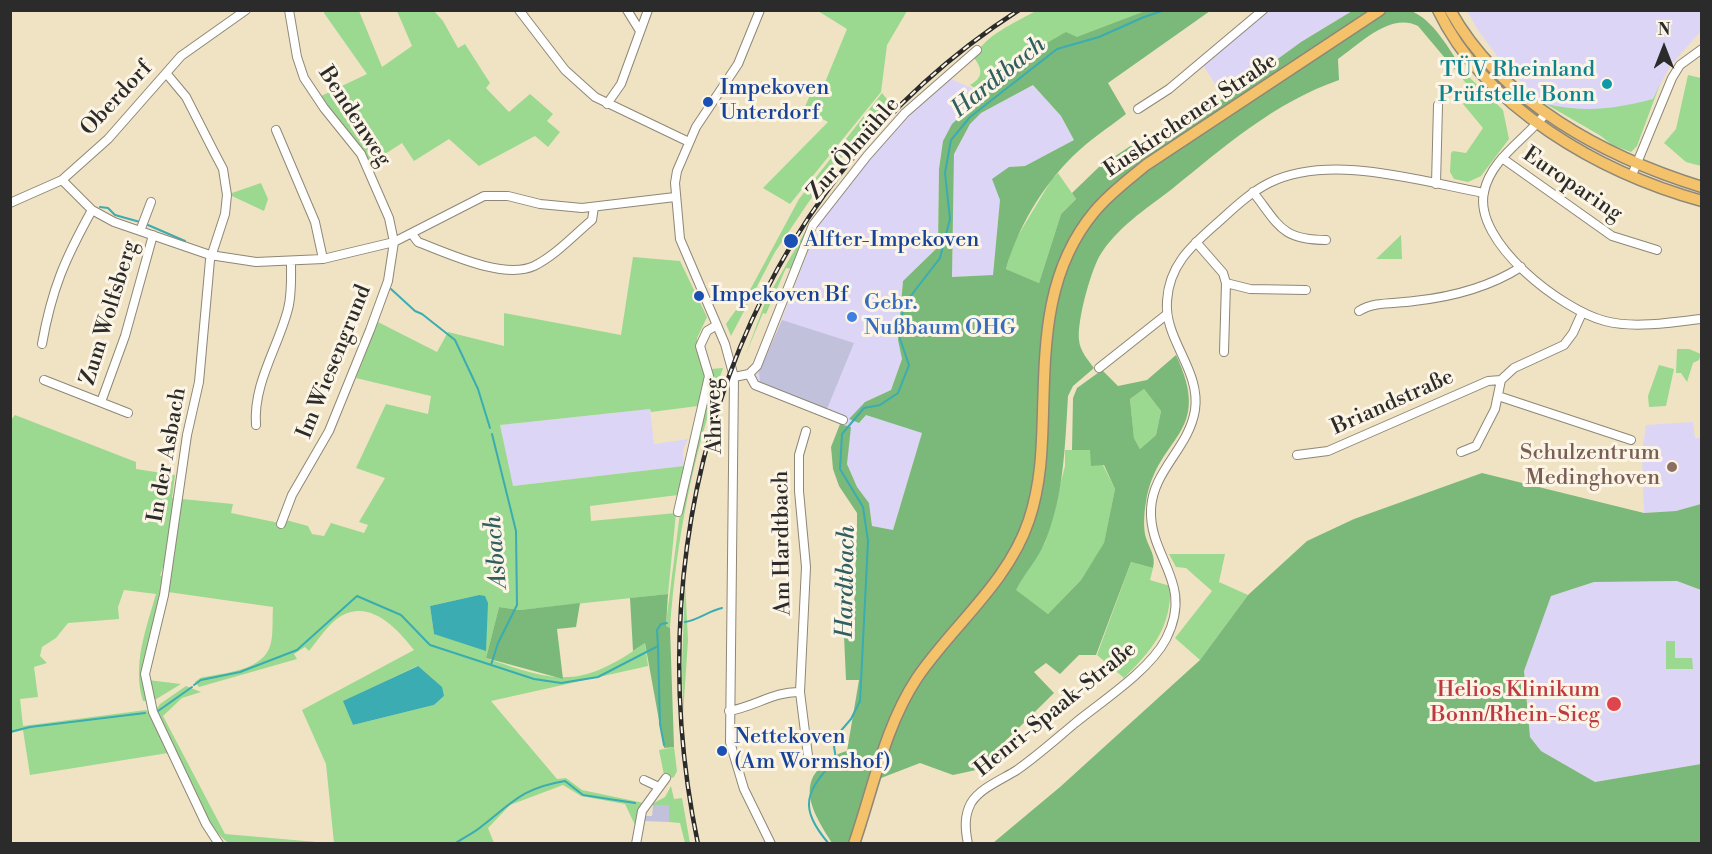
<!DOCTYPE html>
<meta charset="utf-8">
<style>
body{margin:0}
#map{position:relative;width:1712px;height:854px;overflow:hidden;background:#f0e3c3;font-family:"Libre Bodoni",serif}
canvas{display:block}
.frame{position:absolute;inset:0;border:12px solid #2b2b2b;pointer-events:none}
.north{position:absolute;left:1634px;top:18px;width:60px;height:60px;-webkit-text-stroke:4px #fcf5e5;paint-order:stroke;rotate:0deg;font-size:16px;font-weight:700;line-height:24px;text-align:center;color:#2b2b2b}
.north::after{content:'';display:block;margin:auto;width:21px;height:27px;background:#2b2b2b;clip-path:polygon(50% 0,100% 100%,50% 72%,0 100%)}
</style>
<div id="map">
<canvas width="1712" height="854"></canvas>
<div class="frame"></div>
<div class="north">N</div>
</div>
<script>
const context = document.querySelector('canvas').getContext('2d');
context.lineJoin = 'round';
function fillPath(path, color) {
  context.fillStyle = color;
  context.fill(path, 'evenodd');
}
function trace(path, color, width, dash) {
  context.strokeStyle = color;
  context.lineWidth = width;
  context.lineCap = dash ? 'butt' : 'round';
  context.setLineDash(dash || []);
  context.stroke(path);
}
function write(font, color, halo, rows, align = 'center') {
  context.font = font + ' "Libre Bodoni",serif';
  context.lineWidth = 6;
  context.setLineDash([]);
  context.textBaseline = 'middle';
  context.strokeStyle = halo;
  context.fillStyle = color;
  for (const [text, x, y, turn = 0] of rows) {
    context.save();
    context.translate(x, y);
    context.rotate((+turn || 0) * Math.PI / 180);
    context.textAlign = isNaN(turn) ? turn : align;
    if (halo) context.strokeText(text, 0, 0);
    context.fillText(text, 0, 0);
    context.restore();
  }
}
const built = new Path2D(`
 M1268,11H1352L1301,42L1224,98L1203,65Z
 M1467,11H1701V31L1670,66L1653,99L1621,108L1576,111L1546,104L1505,67L1478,30Z
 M951,79L983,93L943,141L939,169L938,247L903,281L898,339L902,359L891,390L865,402L866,414L922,433L893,530L872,526L869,503L857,487L847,464L850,427L840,424L841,420L753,381L766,360L819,223L867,161L906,118Z
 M1033,85L1061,116L1074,140L1025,166L1009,167L1000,200L993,275L952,277L954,154L970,124L981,113Z
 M650,409L654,444L688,439L683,450L684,466L512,486L500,425Z
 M1693,422L1695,438H1701V504L1676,511L1644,513L1642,453L1646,425Z
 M1677,581L1701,590V764L1595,782L1541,751L1530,737L1524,671L1550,596L1594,582Z`);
const industrial = new Path2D(`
 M782,320L854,343L827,409L760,382L759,372Z
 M653,805H670L669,822L644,821V816H652Z`);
const green = new Path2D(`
 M325,11H359L382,67L412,46L397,11H434L443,21L458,48L465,44L490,83L486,88L509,112L530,94L553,114L547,121L560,132L548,147L535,136L479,166L449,139L414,161L402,143L371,163L321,96L367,74L324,13Z
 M818,11H907L887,45L881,92L790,204L763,188L828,122L804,109L813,88L821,92L847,29Z
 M1036,11H1145L1029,58L1001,65L983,93L970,85C983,78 983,69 974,58C983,36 1016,22 1036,11Z
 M1465,73L1503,110L1509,139L1481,176L1468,182L1454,179L1450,172L1451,153L1453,151L1466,153L1483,128L1463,104L1474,93L1461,77Z
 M1688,75L1701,78V166L1686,162L1664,143L1676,129Z
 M1660,84L1637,146L1631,152L1612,145L1601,136L1546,104C1586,113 1614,109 1653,99Z
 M882,93L890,103L835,165L808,203L775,252L731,336L726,324L750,290L799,199Z
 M1058,173L1076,199L1061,214L1039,283L1006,269L1014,242L1052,179Z
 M261,183L268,199L264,211L232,196V193Z
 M810,223L793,269L786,268L766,314L763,313L745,356L766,300Z
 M1401,235L1402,259H1376Z
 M633,257L680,261L707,317L697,338V347L706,376L698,406L651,412L650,409L500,425L513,486L684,466L678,495L590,506L591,521L676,513L668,594L520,610L499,607L486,658C558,683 580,689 645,643L648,666L491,701L557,779L566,778L582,790L644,803L636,827L625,804L581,796L563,785L510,805L488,828L494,843H334L326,764L302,710L414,650C397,628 370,599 341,616C328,624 318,640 309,651L305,647L294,654L297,659L199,687L195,682L200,678C221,673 258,672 269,649C274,638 272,619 273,607L168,592L171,567H163L160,576L164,575L144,665L143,679L146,701H143C132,665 146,629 156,594L124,590L118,607L119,619L68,623L56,638L42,647L40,656L47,663L34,667L38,697L20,699L23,726L146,710L150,713L168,753L30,775L23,730L11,733L10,421L15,415L136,462V469L175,475L172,498L233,504L231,513L284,524L286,520L308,526L312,534L324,536L331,523L364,533L368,525L359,522L385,478L356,468L386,404L428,414L431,396L356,378L378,322L437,352L448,332L504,346V313L621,335ZM479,595L434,634L430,606ZM417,666L444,696L434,705L353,725L344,701Z
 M1677,349H1689L1701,354L1699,360L1693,363L1687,382L1681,373H1676Z
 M1659,365L1674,369L1666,406L1649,407L1648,396Z
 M723,368C693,457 677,534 670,628L666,626L667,615L682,497L712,382L711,369Z
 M1144,389L1161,411L1156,435L1140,449L1134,438L1130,399Z
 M1065,450H1090L1103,465L1115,489L1104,544L1081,580L1048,614L1015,590L1045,543L1065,466Z
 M1169,554H1225L1219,582L1248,595L1200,660L1175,638L1212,591L1186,568L1176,567Z
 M1131,562L1153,568L1150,580L1170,586C1172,627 1152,650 1124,678L1097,655Z
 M685,581L688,640L683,715L682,666Z
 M1666,641H1675V658H1692L1693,669H1666Z
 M148,680L181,684L153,701Z
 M186,686L201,692L182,698L163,716L225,834L328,843L232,844C207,837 168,737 155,711L160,704Z
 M674,747L677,771L674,777L669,779L664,775L659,750Z
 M671,786L674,799L682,798L690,843H685L680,823L669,822V805H650L665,797Z`);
const forest = new Path2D(`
 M1409,10C1434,19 1450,51 1465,73L1461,77L1418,26C1390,12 1360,44 1338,59L1339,80C1275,102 1224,147 1172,189C1146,209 1116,228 1099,257C1090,274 1077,321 1079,340C1080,351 1088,360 1094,368L1073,386L1068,396C1065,446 1064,495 1045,542C1038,559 1024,574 1016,590L1048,614L1081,580L1104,543L1115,489L1104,465L1091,466L1090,450H1072L1073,398L1077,388L1102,370L1118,386L1147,380L1176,355C1214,436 1157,434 1146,502C1144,512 1143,529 1146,538C1150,550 1156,556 1153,568L1131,562L1096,655H1079L1060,674L1046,663L1034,672L1054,693L976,770L953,775L920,763L876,780L854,843H832C818,820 795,788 823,765C831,759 837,753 847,751L859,680H846L844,636L853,637L857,523V513L839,486L833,469L831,447L840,424L851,427L847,464L857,487L869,503L872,526L893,530L922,433L866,415L859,423L849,419L865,402L891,390L902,359L898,340L903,281L938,247L939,169L943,141L952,124L980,97L1001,65L1028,58L1026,55L1066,32L1077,37L1145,11H1210L1108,83L1126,114C1108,128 1088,141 1072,157C1042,187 1017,229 1006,269L1039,283L1061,214L1076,199L1072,193L1100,166L1132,145L1146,146L1224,98L1301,42L1352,11ZM1033,85L1061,116L1074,140L1025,166L1009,167L992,179L1000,200L993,275L952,277L954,154L970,124L981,113ZM1144,389L1161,411L1156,435L1140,449L1134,438L1130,399Z
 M1482,473L1644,513L1676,511L1701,504V590L1677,581L1594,582L1551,596L1524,671L1530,737L1541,751L1595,782L1701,764V843H993L1060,787L1200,660L1248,595L1307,541L1354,519Z
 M668,594L666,626L670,628L674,747L664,748L645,643L633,651L630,598Z
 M580,603L576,627L557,629L563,679L486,658L499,607L520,610Z`);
const water = new Path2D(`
 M479,595L485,596L488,603L486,651L434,634L430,606Z
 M418,666L442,687L444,696L434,705L353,725L343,701Z`);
const stream = new Path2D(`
 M100,207L108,208L115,215L140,222
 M148,225L185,241
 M391,289L415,311L422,314L455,340L478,389L490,428
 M685,622C699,620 708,611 722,608
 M658,647L660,724L664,745
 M491,665L498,643L517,605L516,531L492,434
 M194,685L201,680L240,672L297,650L357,596L401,615L430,645L534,679L561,683L598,677L658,646L657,630L661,624L667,623
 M158,711L192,687
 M10,732L30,727L145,713
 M454,844C463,838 474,833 482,826C514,801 523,788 565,781L583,795L635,803
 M829,844C798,807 805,792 836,759L833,740L851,719L860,701L868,541L863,507L840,469L842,434L864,408L880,405L898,393L909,365L900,339L903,306L940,258L950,219L945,173L951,140L970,117L1057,49L1099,37L1144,17L1165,10`);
const minor = new Path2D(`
 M519,10L565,70L595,97L689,142
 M627,10L640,31
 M760,10L738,64L696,127L677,171L675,183L680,239L725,344L734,377L730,742L744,789L771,844
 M166,73L186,97L213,150L223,169L227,195L225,214L210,260L199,382L187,435L164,595L145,674L153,712L206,824L219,844
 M607,104L621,84L648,10
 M1138,109L1169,89L1263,10
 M1546,113C1526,139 1491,158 1484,192C1473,242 1562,310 1605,321C1636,329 1670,322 1702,319
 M276,130L315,222L323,259
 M1502,158L1612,236L1657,250
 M1632,175L1672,78L1680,65L1702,49
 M62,180L92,210L114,222L210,255L256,262L323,259L394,242L484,196H508L540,204L582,208L675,197
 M1436,184L1438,105
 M1253,192C1279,225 1281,240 1326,240
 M10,203L62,180L108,139L181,56L246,10
 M140,231L151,202
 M412,234L418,242C447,253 504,280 534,266C556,255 574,235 592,220L594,207
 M1196,242L1223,273L1226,283L1224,352
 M1226,283L1250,289L1306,290
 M1359,311C1375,301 1395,304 1414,301C1452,297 1488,288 1521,267
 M42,344C52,288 65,259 92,210
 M1099,368L1166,315
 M749,374L755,385L843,420
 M734,377L749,374L757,366L813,225L867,156L905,113L977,50
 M44,380L128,413
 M1498,396L1631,440
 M101,402L125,336L153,235
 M256,425C253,383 278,348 288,309C292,294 291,278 291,262
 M806,431L799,455V491L806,567L800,692L808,756
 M1461,452L1476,446L1495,409L1501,380
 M1297,455L1328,451L1488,381L1501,380L1514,368L1564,345L1573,333L1582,313
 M678,512L709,376L700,346L707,331L717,325
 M281,524L292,495L329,431L370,330L388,281L394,242L389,218L361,154L324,108L304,78L297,57L289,10
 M729,711C754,707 775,691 800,692
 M644,780L659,787
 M636,844L642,811L666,778
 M968,844C965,829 964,816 971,803C980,788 1003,779 1017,770C1037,756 1056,739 1074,724C1102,701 1149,671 1166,639C1195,582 1149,559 1151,509C1153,470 1189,448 1195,410C1201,370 1164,340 1167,301C1169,266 1190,247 1215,225C1232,210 1249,193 1269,183C1330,153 1419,181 1484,193`);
const major = new Path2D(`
 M1438,10C1485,108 1601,173 1702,201
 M1450,10C1501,102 1605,157 1702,187
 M854,844C873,789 885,726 917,678C953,625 1008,583 1029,520C1041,484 1042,449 1043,412C1045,340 1046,269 1095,211C1110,193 1128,180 1146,165L1380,10`);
const rail = new Path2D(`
 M698,844C632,528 740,189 1019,10`);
const markers = [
 [1607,84,6,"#0f9aa8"],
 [708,102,6,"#1a4fb4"],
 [791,241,8,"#1a4fb4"],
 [699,296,6,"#1a4fb4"],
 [852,317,6,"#3f7fe0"],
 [1672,467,6,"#8d6e63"],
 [1614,704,8,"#e0444e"],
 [722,751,6,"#1a4fb4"]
];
const cultureNames = [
 ["TÜV Rheinland",1595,71],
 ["Prüfstelle Bonn",1595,96]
];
const transitNames = [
 ["Impekoven",720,89],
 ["Unterdorf",720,114],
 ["Alfter-Impekoven",804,241],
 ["Impekoven Bf",711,296],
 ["Nettekoven",734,738],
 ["(Am Wormshof)",734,763]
];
const streetNames = [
 ["Oberdorf",117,99,-47],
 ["Euskirchener Straße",1191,116,-34],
 ["Bendenweg",354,117,57],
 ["Zur Ölmühle",854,149,-49],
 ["Europaring",1572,185,34],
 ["Zum Wolfsberg",110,313,-73],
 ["Im Wiesengrund",335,362,-68],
 ["Briandstraße",1393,403,-24],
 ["Ahrweg",715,416,-91],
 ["In der Asbach",168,455,-80],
 ["Am Hardtbach",783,543,-91],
 ["Henri-Spaak-Straße",1056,710,-39]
];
const shopNames = [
 ["Gebr.",864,304],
 ["Nußbaum OHG",864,329]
];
const educationNames = [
 ["Schulzentrum",1660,454],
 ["Medinghoven",1660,479]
];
const healthNames = [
 ["Helios Klinikum",1600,691],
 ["Bonn/Rhein-Sieg",1600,716]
];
const waterNames = [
 ["Hardtbach",999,78,-39],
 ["Asbach",497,552,-95],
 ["Hardtbach",847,582,-89]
];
fillPath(built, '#dcd5f6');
fillPath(industrial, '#c2c1dc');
fillPath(green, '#9ad98f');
fillPath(forest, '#7bb97a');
fillPath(water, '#3aacb2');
trace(stream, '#3aacb2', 2);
trace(minor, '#8e8777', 10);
trace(major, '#8e8777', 13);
trace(minor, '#fff', 8);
trace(major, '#f3c26a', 10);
trace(rail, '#2b2b2b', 4.5);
trace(rail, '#fcf5e5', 2, [7]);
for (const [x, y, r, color] of markers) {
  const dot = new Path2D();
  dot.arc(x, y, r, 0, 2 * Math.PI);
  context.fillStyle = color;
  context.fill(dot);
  trace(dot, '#fcf5e5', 2);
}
write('22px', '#0d838f', '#fcf5e5', cultureNames, 'right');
write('22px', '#164399', '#fcf5e5', transitNames, 'left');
write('22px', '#2b2b2b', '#fcf5e5', streetNames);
write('22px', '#366cbe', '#fcf5e5', shopNames, 'left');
write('22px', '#785e54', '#fcf5e5', educationNames, 'right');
write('22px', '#be3a42', '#fcf5e5', healthNames, 'right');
write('italic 24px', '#315f61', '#fcf5e5', waterNames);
</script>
